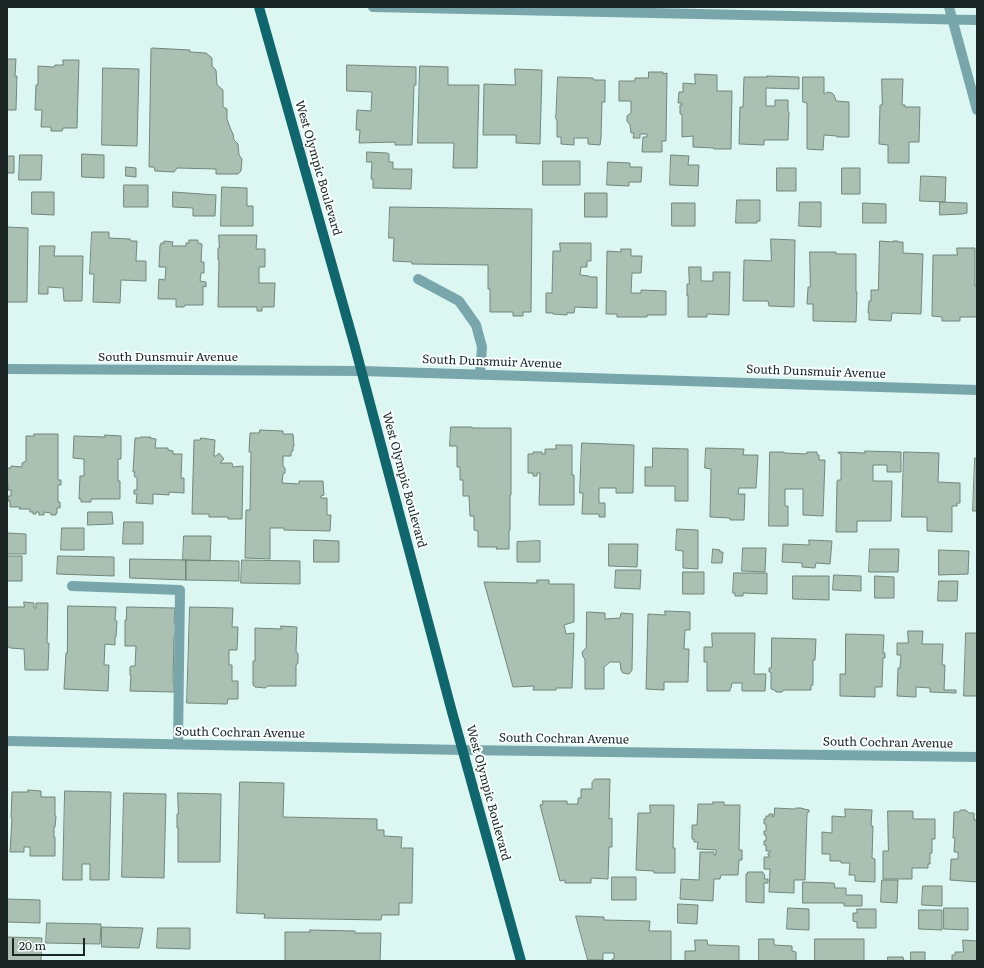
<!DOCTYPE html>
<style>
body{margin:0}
#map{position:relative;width:984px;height:968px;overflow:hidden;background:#dcf7f2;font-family:Literata,serif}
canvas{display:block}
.frame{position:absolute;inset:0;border:8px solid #1b2523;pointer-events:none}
.scale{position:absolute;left:12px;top:938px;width:73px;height:18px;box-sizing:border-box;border:2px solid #1b2523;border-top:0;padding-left:5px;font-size:12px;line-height:14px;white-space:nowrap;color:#1b2523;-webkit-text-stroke:3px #f9fffe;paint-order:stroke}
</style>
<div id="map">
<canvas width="984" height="968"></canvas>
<div class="frame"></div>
<div class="scale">20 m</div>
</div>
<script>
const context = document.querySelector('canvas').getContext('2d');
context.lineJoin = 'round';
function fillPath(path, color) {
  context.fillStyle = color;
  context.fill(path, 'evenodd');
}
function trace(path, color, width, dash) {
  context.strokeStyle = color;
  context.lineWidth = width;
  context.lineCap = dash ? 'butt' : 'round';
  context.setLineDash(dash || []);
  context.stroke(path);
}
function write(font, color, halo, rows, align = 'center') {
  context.font = font + ' Literata,serif';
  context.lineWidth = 4;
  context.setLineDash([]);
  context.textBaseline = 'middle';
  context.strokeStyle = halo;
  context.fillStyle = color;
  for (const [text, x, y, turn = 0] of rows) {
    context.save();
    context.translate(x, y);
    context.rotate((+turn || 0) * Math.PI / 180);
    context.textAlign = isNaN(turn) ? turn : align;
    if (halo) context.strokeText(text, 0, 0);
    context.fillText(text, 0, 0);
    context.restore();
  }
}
const building = new Path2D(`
 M152,48L190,50V52L206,53L212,58V66L216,70L217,85L223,90V107L227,109V119L231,130L233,134L234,140L238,144L239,155L242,159L241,171L238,174H216V169L177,168L174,172L155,171L154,167H149L151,49Z
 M7,59H16L15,76H17L16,110H7Z
 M63,60H79L77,128H63L62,131H51V127H41L42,110H35L36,85H38V66L54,67L55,65H63Z
 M347,65L416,67V85H414L412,145H395V142L359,143L360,130H356L357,110L371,111L372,92L347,91Z
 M420,66L448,67V85H479L477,168H453L454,143H418Z
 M103,68L139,69L137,146L102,145Z
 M515,69L542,70L540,144L516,143V135H483L484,84L515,85Z
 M649,72H663V74L667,73L666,141H662V152H642L643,137H647V134H640V138H633L634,133H631L630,125L627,121V116L631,113V101H619V81H635V78H648Z
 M695,74L717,75V91H732L731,149H714V148L693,147V136L682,137V114H680V105H682V103H678L679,92H683V83L695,84Z
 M767,76L799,77V89L766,88V106H775V100H788V111L789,112L788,140H764V145L739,144L740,107H743L744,77H767Z
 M558,77L593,78L594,80H605V102H602L601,138L600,145L588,144V138H574V145L561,144V137H557V120L556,119Z
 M803,77H824V94L828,92L832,93L834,95L836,101L849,102V137H837V136L824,135L823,150L807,149V103L803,102Z
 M882,79H903L902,105H905V107H920L919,142H909V163H888V145L879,144L880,105H882Z
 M367,152L387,153L389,154V162H393V169H412L411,189L373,188V179H371L372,162H367Z
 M82,154L104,155V178L82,177Z
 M20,155H42L41,180H19Z
 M671,155L689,156L688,165H699L698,186L670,185Z
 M7,156H14V173H7Z
 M543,161H580V185H543Z
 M608,162L630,163V167H642L641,182H629V186L607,185Z
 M126,167L136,168V177L126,176Z
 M777,168H796V191H777Z
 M842,168H860V194H842Z
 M921,176L946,177L945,202L920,201Z
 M124,185H148V207H124Z
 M222,187L247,188V206H253V226H221Z
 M32,192H54V215L32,214Z
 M173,192L216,195L215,216H193V208L173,207Z
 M585,193H607V217H585Z
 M737,200H760V221H757V223H736Z
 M800,202H821V227L799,226Z
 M940,202L967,203V213L962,214L940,215Z
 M672,203H695V226H672Z
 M863,203L886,204V223H863Z
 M390,207L532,209L531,312H523V316H513V312H490V289H488V265L412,264V262L393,261L394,238H389Z
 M7,227L28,228L27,302H7Z
 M92,232H109V238L130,239L131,241H137L136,261H146V281L121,280L120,303L93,302L94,274H90Z
 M219,235H257L256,249H265V267H259V283H275L274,307H262V311H257V307H218L219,260H218V248H219Z
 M771,239L795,240L794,307L769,306L768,301H743L744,260L771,261Z
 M189,240H198V243L202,244L201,262H204V273H201L200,281L206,282V287L203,286V305H185L184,307H176V299H158L159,279L165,280L166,267H159L160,245H161V243H164V241L173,242L172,246H186V243H189Z
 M880,241L893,242V241H898V242H903V253L923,254L921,314L892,313L891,321L869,320V313H868L869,301H871V290H878Z
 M560,243H591V261H587V267H581L580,275L589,276V277H597V308L575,307L574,313H567V315L553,314V313H546V293H552L553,251H560Z
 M40,246H55L54,256H83L82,301H64L63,288L48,287V294H39Z
 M957,248H975V286H977V317H960V321H942V317L932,316L933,255H957Z
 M621,249H631V256H642L641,273H632L631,293H641V290L666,291V315H647V317H617V314H606L607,251L621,252Z
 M810,252H836V254H856V292H857L856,322L813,321V304H807L808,287H810Z
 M689,267H701V281H713V272H730L729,315L707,314V317H688V295L687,296V284H689Z
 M451,427H472V428H511V495H510V530H509V549H496L497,547H478V531L474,530V516H470L469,496H463V480H460V467H457V446H450Z
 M260,430L283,431V434H293L294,446L293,447V451L291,452V456H283V466L285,468V473L283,474L282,483L299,484V481H323L324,495L321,496V498H327V515H331L330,531L284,530V528H270V559L245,558L246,510H250L251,452H249L250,433H259Z
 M34,434H58V480H61V485H58V502H60V508H57V513H56V515H51V513L44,512V515H39V512H36V514H33V512H30V509H19L20,507H10V501H8V496H11V490H8L7,468H11V466L22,467V463L26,461V436H34Z
 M105,435L121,436V459H118V481H120V499H91V502H81V499H79L80,476H84V459L73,458L74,436L105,437Z
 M141,437H151L150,438L156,439L155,448H168V450L173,451V454H182L181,478H184V493L169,492V495L153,494V504L136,503L137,494H134V490H137V478L134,476L135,472H133L135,438H140Z
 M201,438L215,440L214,456H216L219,453L224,459L220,463H232L233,467L243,466L242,519H228V517H209V514H192L194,440H200Z
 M582,443L634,445L633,493H616V488H599V503H605V517H599V514H582L583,493H580Z
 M556,445H572V475H574V505H539L540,473H537V476H533V473H528V454H533V452H542V454H545V449H556Z
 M653,448L688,449V501H675V486H645V467H652Z
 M706,448L744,449L743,455H758L756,488H739L738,494H745L744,520H730V518L710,517L711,469L705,468Z
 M865,451L901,452V472H887V465H873V481H892L891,521H857V532H836L837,481H838V480H841V454L838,453V452L865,453Z
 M770,452H784V453L807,454V452H817V455H819V460H825L823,516L803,515V489H785V506H788V526H769Z
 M904,452L939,453L938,482L960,483V503H957V506H952V532L927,531V517H902Z
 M975,458H977V511H973Z
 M88,512H112L113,524L88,525Z
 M124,522H143V544H123Z
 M62,528H84V550H61Z
 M677,529L698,530V569L683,568V551L676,550Z
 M7,533L26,534V554H7Z
 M184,536H211L210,561L183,560Z
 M314,540L339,541V562H314Z
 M809,540L832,541L830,564L816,563L815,568L802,567V563L782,562L783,544L809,545Z
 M540,541V562H517V542Z
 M609,544H638L637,567L609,566Z
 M743,548H766L765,572L742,571Z
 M713,549L720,550V552H723L722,563H712Z
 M870,549H899L898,572H869Z
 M939,550L969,551L968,574L939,575Z
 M7,556H22V581H7Z
 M58,556L114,557V576L57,574Z
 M130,559L186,560V580L130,578Z
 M186,560L239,561V581L186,580Z
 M242,560L300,561V584L241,583Z
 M616,570H641L640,589L615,588Z
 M683,572H704V594H683Z
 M734,573H767V594L743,593V596H735V593H733Z
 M834,575L861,576V591L833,590Z
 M793,576H829V600L793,599Z
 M875,576L894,577V598H875Z
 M537,580H549V584H574V622L564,625L566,634L574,633L572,688H556V690H533L534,686L513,687L484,582L537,583Z
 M939,581H958L957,601H938Z
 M24,602L34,603V608H36V603H48L47,643H49L48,670H25L24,649L10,648V647H7V607H24Z
 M68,606L116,607L115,620L117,621L116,637H115V645L105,644L104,665H109L108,691L64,689L66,653H67Z
 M127,607L175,608L174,623H176L175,637H174L173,682H174V692L130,691L131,675H130V667H131V666H135L136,646H125V620H126Z
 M190,607L233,608L232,627H238L237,650H229V665H232V681H238V699H228L227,704L187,703Z
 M665,611L690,612V630H685L684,649H689L688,682H664V690L646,689L648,614L665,615Z
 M587,612L605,613V619L620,618L621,613L633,614L632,670L629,674L623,673L621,670L620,662H610L604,667V689H585V659L583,657L582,652L586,648Z
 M281,626L297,627L296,651L298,654V663L296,665V686H268L265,688L255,687L253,685V661H255V628L281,629Z
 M908,631H923L922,644H943L942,665H945L944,690H956V693L930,692V688L916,687V697L897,696L898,668H900L901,655H897V643H908Z
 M712,633H755L754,674H766L765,691H742V683H732L731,688L730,689V691H707V662H704V647H712Z
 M966,633H977V696H964Z
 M846,634L884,635L883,653H885V658H883L882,687H875V697L840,696V674H845Z
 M772,638L816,639L815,660H813V685H811V690H784L782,692H776L775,690L771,689V672H769V668H771Z
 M595,779H610L609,819L612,818V847H609L608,879L591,878V883H565V880L560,881L540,805L543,804L542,801H567V804H578V798H581V789H592V783Z
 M240,782L284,783L283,817L377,819V830H384V836L402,837L401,848H413L412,903H399V915H382L381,920L264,918L265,914L237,913Z
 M28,790L41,791V797H55V816H56L55,827H54V837H55V856H30V847H24V852H10L12,818H11L12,792H28Z
 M65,791L111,792L109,880H90V864H82V880H63Z
 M124,793L166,794L164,878L122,877Z
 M178,793L221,794L220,862H178V828H177V814H178Z
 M713,802H724V805H740L739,850H742V860H739L738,875H721L720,879H714L713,901L680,899L681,879L699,880L700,852H714V855H716V850L697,849L698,842H694V839H692V825H697L698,804H713Z
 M650,805H674L673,848H675V873H654V871L636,870L638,813H650Z
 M775,808L794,809L796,808H801L804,809L809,810V812L807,813L805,880H794V893L769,892L770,869H764V857H770V856L768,855V853H770V851H766V845H764V841H766V835H764V831H766V824H764V819H766V816H769V814H773L772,817L774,816Z
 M845,809L872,810L871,826H873L872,858L875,859V882L855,881V875H849L850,863H841V861H830V854H822V832L832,833V816L845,817Z
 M961,810H966L969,813H974V820H977V882L950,880L951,859H958V852H954L955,838H953L954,812H958Z
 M888,811H913V819H935V839H932V853H930V864H928V868H912V879H883V851H888Z
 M748,872H763V874L765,875L764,879H768V883H764V903L746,902V874H747Z
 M612,877H636V900H612Z
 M882,880H898L897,903L881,902Z
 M803,882L834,883L835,888H846V895H862V906H844V903H803Z
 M923,886H942V906L922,905Z
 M7,899L40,900V923L7,922Z
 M678,904L698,905L697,924L678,923Z
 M788,908L809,909V930L787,929Z
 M944,908H968V930L944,929Z
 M857,909H876V928H857V922L853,921V913H857Z
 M919,910H942V930L919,929Z
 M576,916L604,917V920L650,921L649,931H671V961H612V959H614V953H603V960H588Z
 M47,923L101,924L100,944L46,943Z
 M102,927L143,928L139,948L102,947Z
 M158,928H190V949L157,948Z
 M310,930L355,931V933H381L380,961H285V932H310Z
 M7,937L42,938L41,961H7Z
 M759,939H774V945L792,946V951L796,952V961H759Z
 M815,939H864V961H815Z
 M695,940H707L708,945L739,946V961H685V951H695Z
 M963,940L977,941V961H952V955H955V952H963Z
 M911,952H925V961H911Z
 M888,957H903L904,961H888Z`);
const minor = new Path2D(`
 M373,7L977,20
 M949,7L977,110
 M418,279L459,301L476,325L482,347L480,374
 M7,369L362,371L977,390
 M72,586L180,590L178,744
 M7,741L463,750L977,757`);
const major = new Path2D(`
 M259,7L355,347L452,712L521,961`);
const streetNames = [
 ["West Olympic Boulevard",318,168,74],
 ["South Dunsmuir Avenue",168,357],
 ["South Dunsmuir Avenue",492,362,2],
 ["South Dunsmuir Avenue",816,372,2],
 ["West Olympic Boulevard",404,480,75],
 ["South Cochran Avenue",240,733,1],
 ["South Cochran Avenue",564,739,1],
 ["South Cochran Avenue",888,743,1],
 ["West Olympic Boulevard",488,793,75]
];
fillPath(building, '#aac0b3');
trace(building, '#72867b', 1);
trace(minor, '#79a6ab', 10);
trace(major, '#11656c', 10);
write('12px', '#1b2523', '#f9fffe', streetNames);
</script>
